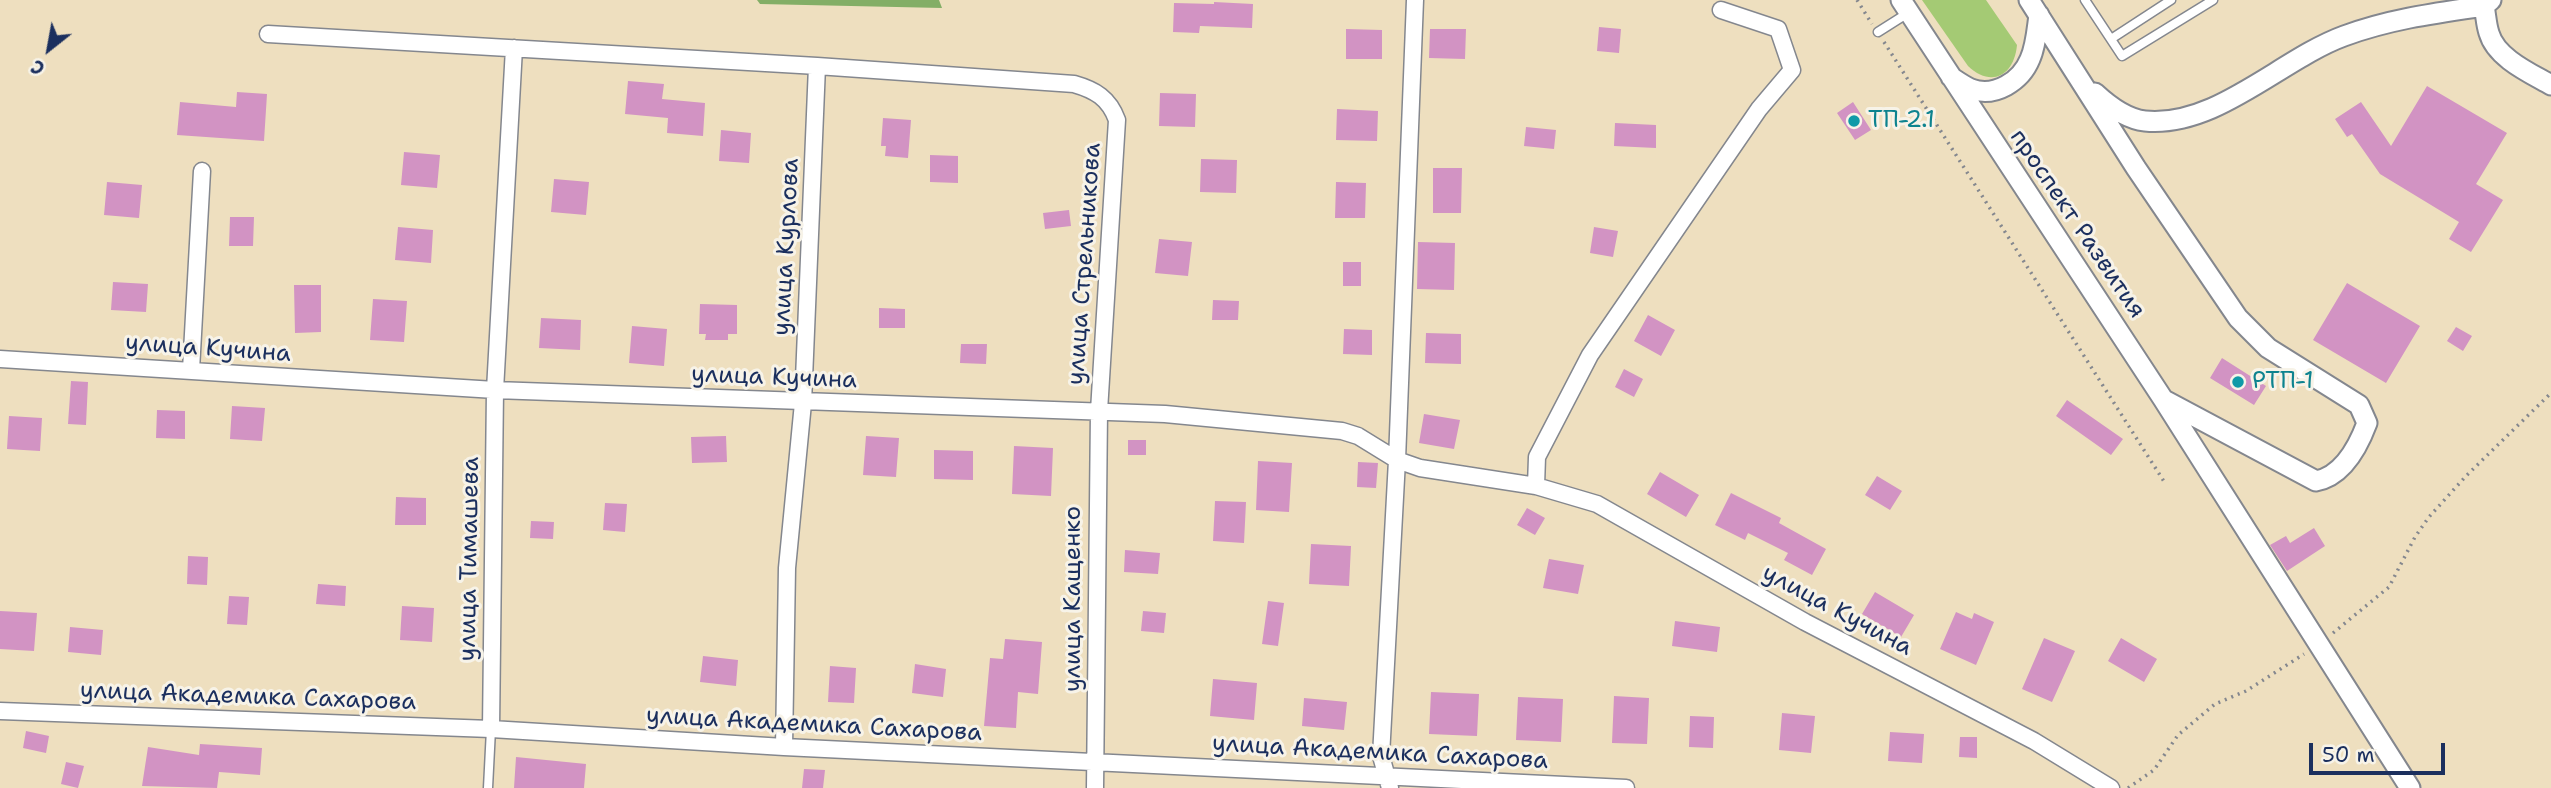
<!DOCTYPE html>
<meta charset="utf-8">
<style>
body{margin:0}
#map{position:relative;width:2551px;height:788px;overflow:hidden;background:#eedfbf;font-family:"Shantell Sans",sans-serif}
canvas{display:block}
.north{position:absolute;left:14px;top:14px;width:70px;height:70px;-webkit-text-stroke:5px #f7f3e8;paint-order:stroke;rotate:211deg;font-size:19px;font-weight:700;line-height:28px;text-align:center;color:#1b2f5e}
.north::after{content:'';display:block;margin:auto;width:24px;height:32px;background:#1b2f5e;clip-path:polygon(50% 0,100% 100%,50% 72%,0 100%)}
.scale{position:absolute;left:2309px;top:743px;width:136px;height:32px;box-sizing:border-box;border:4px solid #1b2f5e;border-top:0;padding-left:9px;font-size:21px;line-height:24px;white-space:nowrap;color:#1b2f5e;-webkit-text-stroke:5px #f7f3e8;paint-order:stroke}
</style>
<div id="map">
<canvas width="2551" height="788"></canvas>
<div class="north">С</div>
<div class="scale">50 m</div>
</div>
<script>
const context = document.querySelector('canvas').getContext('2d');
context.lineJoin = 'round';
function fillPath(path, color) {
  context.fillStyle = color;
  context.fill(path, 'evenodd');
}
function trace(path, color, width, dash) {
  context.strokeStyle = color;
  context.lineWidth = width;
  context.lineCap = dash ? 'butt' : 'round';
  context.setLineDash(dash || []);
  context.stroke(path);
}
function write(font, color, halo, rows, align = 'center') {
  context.font = font + ' "Shantell Sans",sans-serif';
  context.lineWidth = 6;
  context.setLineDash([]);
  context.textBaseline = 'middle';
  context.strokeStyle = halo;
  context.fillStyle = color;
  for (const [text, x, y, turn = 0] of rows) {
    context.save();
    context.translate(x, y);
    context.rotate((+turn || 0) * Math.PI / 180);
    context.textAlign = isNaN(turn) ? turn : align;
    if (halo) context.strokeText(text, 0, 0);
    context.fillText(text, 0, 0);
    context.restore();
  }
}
const green = new Path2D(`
 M1922,0H1986L2017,45C2014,76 1991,88 1968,66Z`);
const forest = new Path2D(`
 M757,0H939L942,8L760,4Z`);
const building = new Path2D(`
 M1214,2L1253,4L1252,28L1200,26L1199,33L1173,32L1174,3L1214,4Z
 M1599,27L1621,29L1619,53L1597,51Z
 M1346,29L1382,30V59H1346Z
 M1430,29H1466L1465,59L1429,58Z
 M628,81L664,84L662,99L705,103L703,136L667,133L668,118L625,114Z
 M2427,86L2507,133L2476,184L2503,200L2471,252L2449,239L2459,222L2380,174L2352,134L2347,137L2335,119L2361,102L2391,146Z
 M237,92L267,94L264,141L177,135L180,102L236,107Z
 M1160,93L1196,94L1195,127L1159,126Z
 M1853,102L1871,130L1855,140L1837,113Z
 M1337,109L1378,111L1377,141L1336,140Z
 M883,118L911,120L908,158L885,156L886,146H881Z
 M1615,123L1656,125V148L1614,146Z
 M1526,127L1556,130L1554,149L1524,146Z
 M721,130L751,133L749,163L719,161Z
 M404,152L440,155L437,188L401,185Z
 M930,155L958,156V183L930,182Z
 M1201,159L1237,160L1236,193L1200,192Z
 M1433,168H1462L1461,213H1433Z
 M554,179L589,182L586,215L551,212Z
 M107,182L142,185L139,218L104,215Z
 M1336,182L1366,183L1365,218H1335Z
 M1069,210L1071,226L1045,229L1043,213Z
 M230,217H254L253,246H229Z
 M398,227L433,230L431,263L395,260Z
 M1594,227L1618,231L1613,257L1590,253Z
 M1159,239L1192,242L1188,276L1155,273Z
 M1418,242L1455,243L1454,290L1417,289Z
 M1343,262H1361V286H1343Z
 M113,282L148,284L146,312L111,310Z
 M2347,283L2420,326L2386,383L2313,340Z
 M294,285H321V332L295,333Z
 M373,299L407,301L404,342L370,340Z
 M1213,300L1239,301L1238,320H1212Z
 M700,304L737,305V334H728V340H705L706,334H699Z
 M879,308L905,309V328H879Z
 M1648,315L1675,330L1661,356L1634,341Z
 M541,318L581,320L580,350L539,348Z
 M632,326L667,329L664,366L629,363Z
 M2456,327L2472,336L2463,351L2447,341Z
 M1344,329L1372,330V355L1343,354Z
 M1426,333L1461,334V364L1425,363Z
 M961,344H987L986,364L960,363Z
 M2222,358L2266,386L2254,405L2210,378Z
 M1624,369L1643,379L1634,397L1615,387Z
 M71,381L88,382L86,425L68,424Z
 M2067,400L2123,439L2111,455L2056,416Z
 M232,406L265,408L262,441L230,439Z
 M157,410L185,411V439L156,438Z
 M1424,414L1460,420L1454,449L1419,443Z
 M9,416L42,418L40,451L7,449Z
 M726,436L727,462L692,463L691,437Z
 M866,436L899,438L896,477L863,475Z
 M1128,440H1146V455H1128Z
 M1014,446L1053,448L1051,496L1012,494Z
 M934,450L973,451V480L934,479Z
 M1258,461L1292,463L1289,512L1256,510Z
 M1358,462L1378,463L1376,488L1357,487Z
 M1660,472L1699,495L1686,517L1647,494Z
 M1877,476L1902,491L1890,510L1865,495Z
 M1731,493L1781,518L1779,523L1826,549L1812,575L1784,560L1788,553L1748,533L1745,540L1715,525Z
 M396,497L426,498V525H395Z
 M1215,501L1246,502L1244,543L1213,541Z
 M605,503L627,504L625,532L603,530Z
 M1527,508L1545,518L1535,535L1517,525Z
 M531,521L554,522L553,539L530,538Z
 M2314,528L2325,546L2287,571L2270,545L2286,536L2290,543Z
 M1311,544L1351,546L1349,586L1309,584Z
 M1125,550L1160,553L1158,574L1124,572Z
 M188,556L208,557L207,585L187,584Z
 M1549,559L1584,565L1578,594L1543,588Z
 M318,584L346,586L345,606L316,604Z
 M1875,592L1914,615L1901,637L1862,614Z
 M229,596L249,597L247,625L227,624Z
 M1268,601L1284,603L1278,646L1262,644Z
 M402,606L434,608L432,642L400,640Z
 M0,611L37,613L34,651L0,649Z
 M1143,611L1166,613L1164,633L1141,631Z
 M1956,612L1972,619L1974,613L1994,622L1976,665L1940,649Z
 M1675,621L1720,627L1717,652L1672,646Z
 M70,627L103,630L101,655L68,652Z
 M2044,638L2075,651L2052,702L2022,689Z
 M2121,638L2157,659L2144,682L2108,661Z
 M1005,639L1042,642L1038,694L1018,692L1016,728L984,726L990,658L1003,659Z
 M703,656L738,660L736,686L700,682Z
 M915,664L946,669L943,697L912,693Z
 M830,666L856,668L854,703L828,702Z
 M1213,679L1257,683L1254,720L1210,716Z
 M1431,692L1479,694L1477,736L1429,734Z
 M1614,696L1649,698L1647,744L1612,743Z
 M1518,697L1563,699L1561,742L1516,740Z
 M1304,698L1347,702L1344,730L1302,726Z
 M1782,713L1815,716L1811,753L1779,750Z
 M1690,716L1714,717L1713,748L1689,747Z
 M26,731L49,736L46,753L23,748Z
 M1890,732L1924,734L1922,763L1888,761Z
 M1960,737H1977V758L1959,757Z
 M200,744L262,748L260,775L219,772L217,788L142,786L148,747L199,755Z
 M516,757L586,764L584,788H514Z
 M66,762L84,766L78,788L61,784Z
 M804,769L825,770L823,788H802Z`);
const path = new Path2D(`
 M1857,0L1872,24
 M1884,42L2165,483
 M2333,633L2389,587L2415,537L2429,517L2466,476L2551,393
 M2128,788L2154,770L2178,735L2215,704L2246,691L2304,654`);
const service = new Path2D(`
 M2085,0L2122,56L2213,0
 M1878,32L1908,13
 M2111,39L2171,0
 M488,788L491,729`);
const minor = new Path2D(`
 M268,34L817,66
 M0,359L495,390L1165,414L1342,431L1358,436L1397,460L1420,468L1536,486L1597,504L1805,622L2034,741L2111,788
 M191,370L202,171
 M1536,486L1537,457L1590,355L1759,109L1792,70L1778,29L1721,10
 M0,711L491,729L784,747L1626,788
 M491,729L495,390L514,48
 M784,747L787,568L803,403L817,66L1074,84C1095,90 1109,98 1117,120L1099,411L1095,788
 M1390,788L1381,756L1397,460L1415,0`);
const tertiary = new Path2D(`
 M1901,0L2163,399L2410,788
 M2029,0L2136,168L2238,318L2268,348L2359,405L2367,423C2358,447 2343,476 2316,481L2164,400
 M2484,6C2486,15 2486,24 2489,33C2496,58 2530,73 2551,85
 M1951,77C1957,81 1964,86 1971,89C1995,98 2021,81 2030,59C2036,46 2037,29 2039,15
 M2095,93C2109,106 2126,119 2145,121C2216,128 2281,59 2344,36C2390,19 2436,13 2484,6L2491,0`);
const markers = [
 [1854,121,7,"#0f9aa8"],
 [2238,382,7,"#0f9aa8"]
];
const cultureNames = [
 ["ТП-2.1",1868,121],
 ["РТП-1",2252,382]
];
const streetNames = [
 ["проспект Развития",2077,224,56],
 ["улица Курлова",787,247,-87],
 ["улица Стрельникова",1085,264,-86],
 ["улица Кучина",208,349,4],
 ["улица Кучина",774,378,2],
 ["улица Тимашева",470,559,-89],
 ["улица Кащенко",1074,599,-90],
 ["улица Кучина",1837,611,28],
 ["улица Академика Сахарова",248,697,2],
 ["улица Академика Сахарова",814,725,3],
 ["улица Академика Сахарова",1380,753,3]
];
fillPath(green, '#a4ca74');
fillPath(forest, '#83ae66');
fillPath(building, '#d293c3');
trace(service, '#84878e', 11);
trace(minor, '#84878e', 19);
trace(tertiary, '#84878e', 23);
trace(path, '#84878e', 3.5, [2, 5]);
trace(service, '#fff', 8);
trace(minor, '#fff', 16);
trace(tertiary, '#fff', 19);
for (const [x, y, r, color] of markers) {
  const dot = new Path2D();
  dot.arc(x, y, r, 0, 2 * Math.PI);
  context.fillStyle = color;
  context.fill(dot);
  trace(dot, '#f7f3e8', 2.5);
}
write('24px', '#0d838f', '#f7f3e8', cultureNames, 'left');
write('24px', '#1b2f5e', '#f7f3e8', streetNames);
</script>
